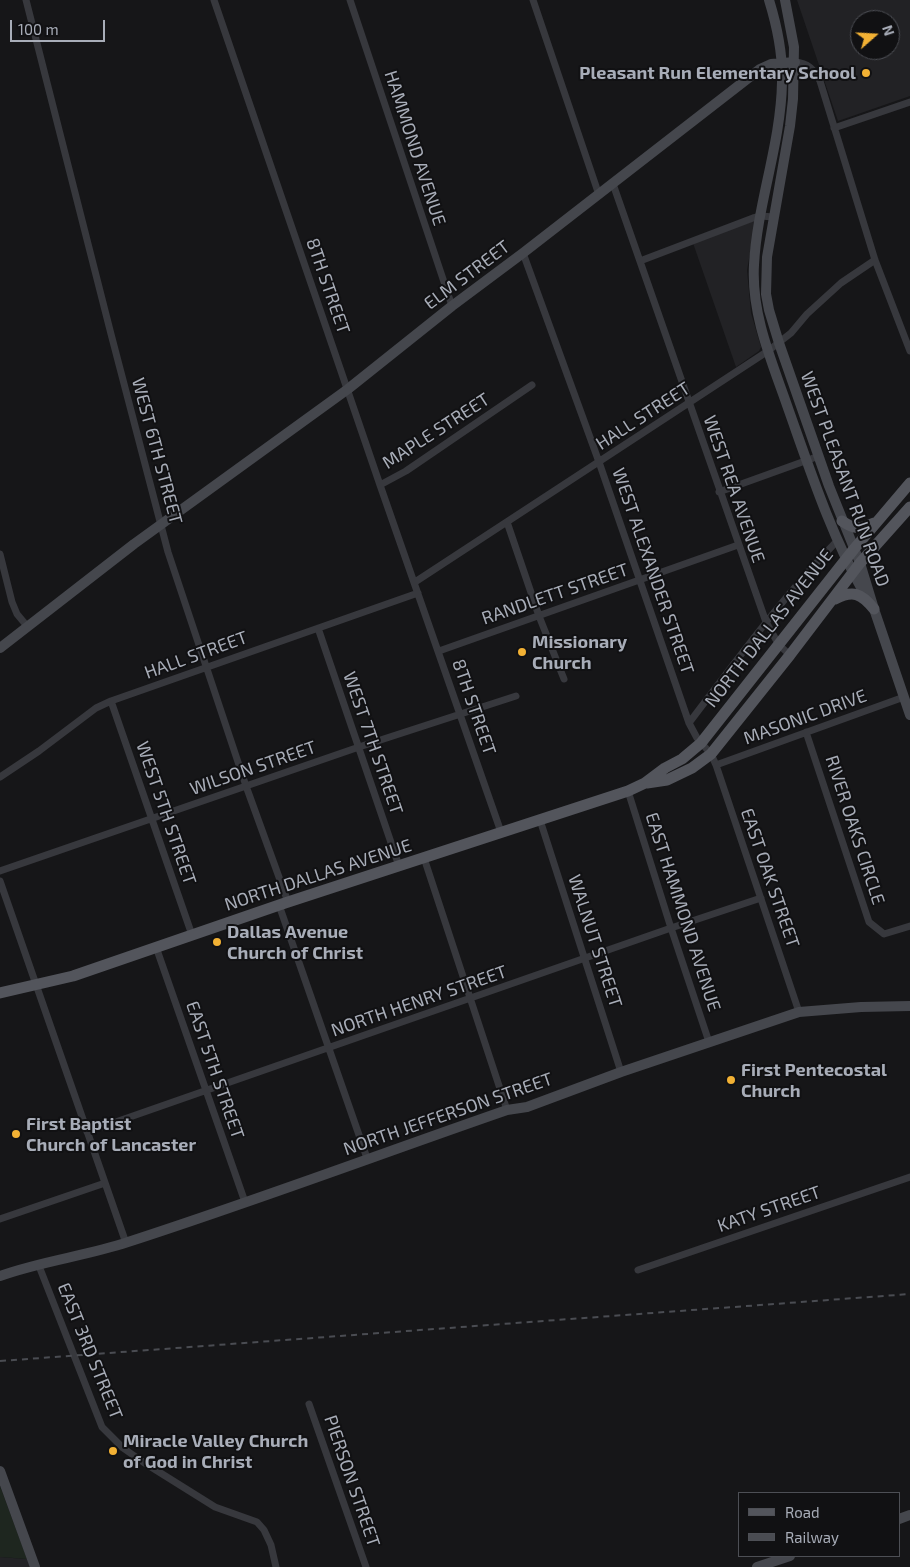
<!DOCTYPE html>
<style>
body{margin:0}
#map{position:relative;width:910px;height:1567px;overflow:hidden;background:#161618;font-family:"Exo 2",sans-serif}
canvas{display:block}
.legend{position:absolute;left:738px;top:1492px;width:162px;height:65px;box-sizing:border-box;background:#111113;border:1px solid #4d4f55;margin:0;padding:6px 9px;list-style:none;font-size:15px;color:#a8adb8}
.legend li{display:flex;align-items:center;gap:10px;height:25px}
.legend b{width:25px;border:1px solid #4d4f55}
.north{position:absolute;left:850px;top:10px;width:50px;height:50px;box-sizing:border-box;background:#111113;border:1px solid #4d4f55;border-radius:50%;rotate:71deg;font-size:14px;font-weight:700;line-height:20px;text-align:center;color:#a8adb8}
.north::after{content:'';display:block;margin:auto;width:18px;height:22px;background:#f2b134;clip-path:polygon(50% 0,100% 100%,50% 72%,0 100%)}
.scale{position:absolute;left:10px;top:20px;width:95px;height:22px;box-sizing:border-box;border:2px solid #a8adb8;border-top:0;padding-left:6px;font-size:15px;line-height:18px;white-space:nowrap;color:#a8adb8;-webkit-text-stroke:4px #111113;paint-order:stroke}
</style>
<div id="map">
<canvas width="910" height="1567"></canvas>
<ul class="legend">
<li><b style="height:6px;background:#53555c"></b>Road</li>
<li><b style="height:6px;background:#4a4c52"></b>Railway</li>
</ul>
<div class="north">N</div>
<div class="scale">100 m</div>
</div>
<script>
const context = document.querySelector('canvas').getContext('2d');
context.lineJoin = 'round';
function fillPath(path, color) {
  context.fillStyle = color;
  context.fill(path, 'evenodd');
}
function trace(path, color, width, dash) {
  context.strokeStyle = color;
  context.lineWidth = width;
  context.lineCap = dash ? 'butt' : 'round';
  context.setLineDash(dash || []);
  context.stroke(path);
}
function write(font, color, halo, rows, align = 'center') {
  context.font = font + ' "Exo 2",sans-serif';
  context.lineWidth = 4;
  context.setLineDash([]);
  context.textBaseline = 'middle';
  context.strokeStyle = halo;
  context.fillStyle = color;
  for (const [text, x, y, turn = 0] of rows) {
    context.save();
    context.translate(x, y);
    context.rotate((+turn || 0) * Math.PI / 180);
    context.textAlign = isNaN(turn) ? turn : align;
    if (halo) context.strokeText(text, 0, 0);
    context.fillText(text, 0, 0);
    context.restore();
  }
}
const built = new Path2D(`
 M797,0H910V96L838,121ZM860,20H890V50H860Z
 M756,220L747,270L751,313L761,347L759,351L736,367L693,243Z
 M0,1557L27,1559L30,1567H0Z`);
const green = new Path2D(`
 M0,1486L27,1559L0,1557Z`);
const street = new Path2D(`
 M26,0L111,334L168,552L246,786L288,902
 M214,0L380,485L501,832
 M350,0L452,306
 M533,0L599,195
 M795,62C808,63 814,69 820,81L875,260L910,351
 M834,128L910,102
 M613,184L766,622L779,645L790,655
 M523,253L599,462L689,723L697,738L711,754L716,765L799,1012
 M640,261L753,218L761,216L773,217
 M380,485L406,471L532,385
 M719,492L819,456
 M507,522L539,616L564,679
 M0,554L12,602L17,614L27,626
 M415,582L768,351L791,333L807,314L841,283L875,260
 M318,628L399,866
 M439,651L738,545
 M111,701L192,935
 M689,723C737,660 783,596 838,540
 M806,732L869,922L884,934L910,926
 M716,765L904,697
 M0,777L39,751L96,708L111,701L418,593
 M628,791L671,928L709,1042
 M540,820L621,1072
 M424,858L507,1110
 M0,871L359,747L516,696
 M0,881L126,1243
 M279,905L367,1158
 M156,947L245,1202
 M87,1132L671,928L761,898
 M0,1219L105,1183
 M39,1266L102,1427L123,1448L143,1462L215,1507L257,1522L264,1530L271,1545L276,1567
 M638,1270L910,1177
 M309,1404L366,1567`);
const secondary = new Path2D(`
 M769,0C777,26 783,55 782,82C781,144 757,204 754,265C751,316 773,364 789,411C811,473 832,537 864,593
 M785,0L794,47L793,99L790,126L767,257L766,294L769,310L779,343L829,486L860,563L874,609L910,715
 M0,648L134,544L348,389L452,306L523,253L760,69L771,64L795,62
 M0,1276C41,1261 86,1256 128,1242C255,1201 380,1154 507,1110L527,1107L621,1072L799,1012L861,1007L910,1006
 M0,1471L35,1567
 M899,1519L910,1515
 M757,1567L790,1556`);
const primary = new Path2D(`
 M842,521C855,530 860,529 874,523
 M835,599C853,590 861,593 874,609
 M647,783L667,780L692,768L711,754L790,655L860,563L910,507
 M0,993L73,976L285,903L628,791L645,783L665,768L682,759L701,743L854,549L910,483`);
const rail = new Path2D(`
 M0,1361L910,1294`);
const markers = [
 [866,73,5,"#f2b134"],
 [522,652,5,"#f2b134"],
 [217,942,5,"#f2b134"],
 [731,1080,5,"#f2b134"],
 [16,1134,5,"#f2b134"],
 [113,1451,5,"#f2b134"]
];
const poiNames = [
 ["Pleasant Run Elementary School",856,73,"right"],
 ["Missionary",532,642],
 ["Church",532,663],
 ["Dallas Avenue",227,932],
 ["Church of Christ",227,953],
 ["First Pentecostal",741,1070],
 ["Church",741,1091],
 ["First Baptist",26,1124],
 ["Church of Lancaster",26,1145],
 ["Miracle Valley Church",123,1441],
 ["of God in Christ",123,1462]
];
const streetNames = [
 ["HAMMOND AVENUE",415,148,72],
 ["ELM STREET",467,275,-37],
 ["8TH STREET",328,286,71],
 ["HALL STREET",643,416,-33],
 ["MAPLE STREET",436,431,-33],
 ["WEST 6TH STREET",157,451,75],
 ["WEST PLEASANT RUN ROAD",845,479,70],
 ["WEST REA AVENUE",734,489,71],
 ["WEST ALEXANDER STREET",653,571,71],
 ["RANDLETT STREET",555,594,-19],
 ["NORTH DALLAS AVENUE",769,628,-52],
 ["HALL STREET",196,655,-20],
 ["8TH STREET",474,707,71],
 ["MASONIC DRIVE",805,717,-20],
 ["WEST 7TH STREET",373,743,71],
 ["WILSON STREET",253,768,-19],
 ["WEST 5TH STREET",166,813,71],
 ["RIVER OAKS CIRCLE",855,830,72],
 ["NORTH DALLAS AVENUE",318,875,-18],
 ["EAST OAK STREET",770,878,71],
 ["EAST HAMMOND AVENUE",683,912,72],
 ["WALNUT STREET",595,941,72],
 ["NORTH HENRY STREET",419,1001,-19],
 ["EAST 5TH STREET",215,1070,71],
 ["NORTH JEFFERSON STREET",448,1114,-19],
 ["KATY STREET",769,1209,-19],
 ["EAST 3RD STREET",90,1351,68],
 ["PIERSON STREET",352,1481,71]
];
fillPath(built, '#222225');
fillPath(green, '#1e261f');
trace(street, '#37383d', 7);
trace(secondary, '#45474d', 10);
trace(primary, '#53555c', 11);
trace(rail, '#4a4c52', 2, [6, 5]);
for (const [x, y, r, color] of markers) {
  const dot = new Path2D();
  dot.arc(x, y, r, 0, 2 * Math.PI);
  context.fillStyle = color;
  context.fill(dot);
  trace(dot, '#111113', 2);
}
write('bold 18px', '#a8adb8', '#111113', poiNames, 'left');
write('18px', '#a8adb8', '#111113', streetNames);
</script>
